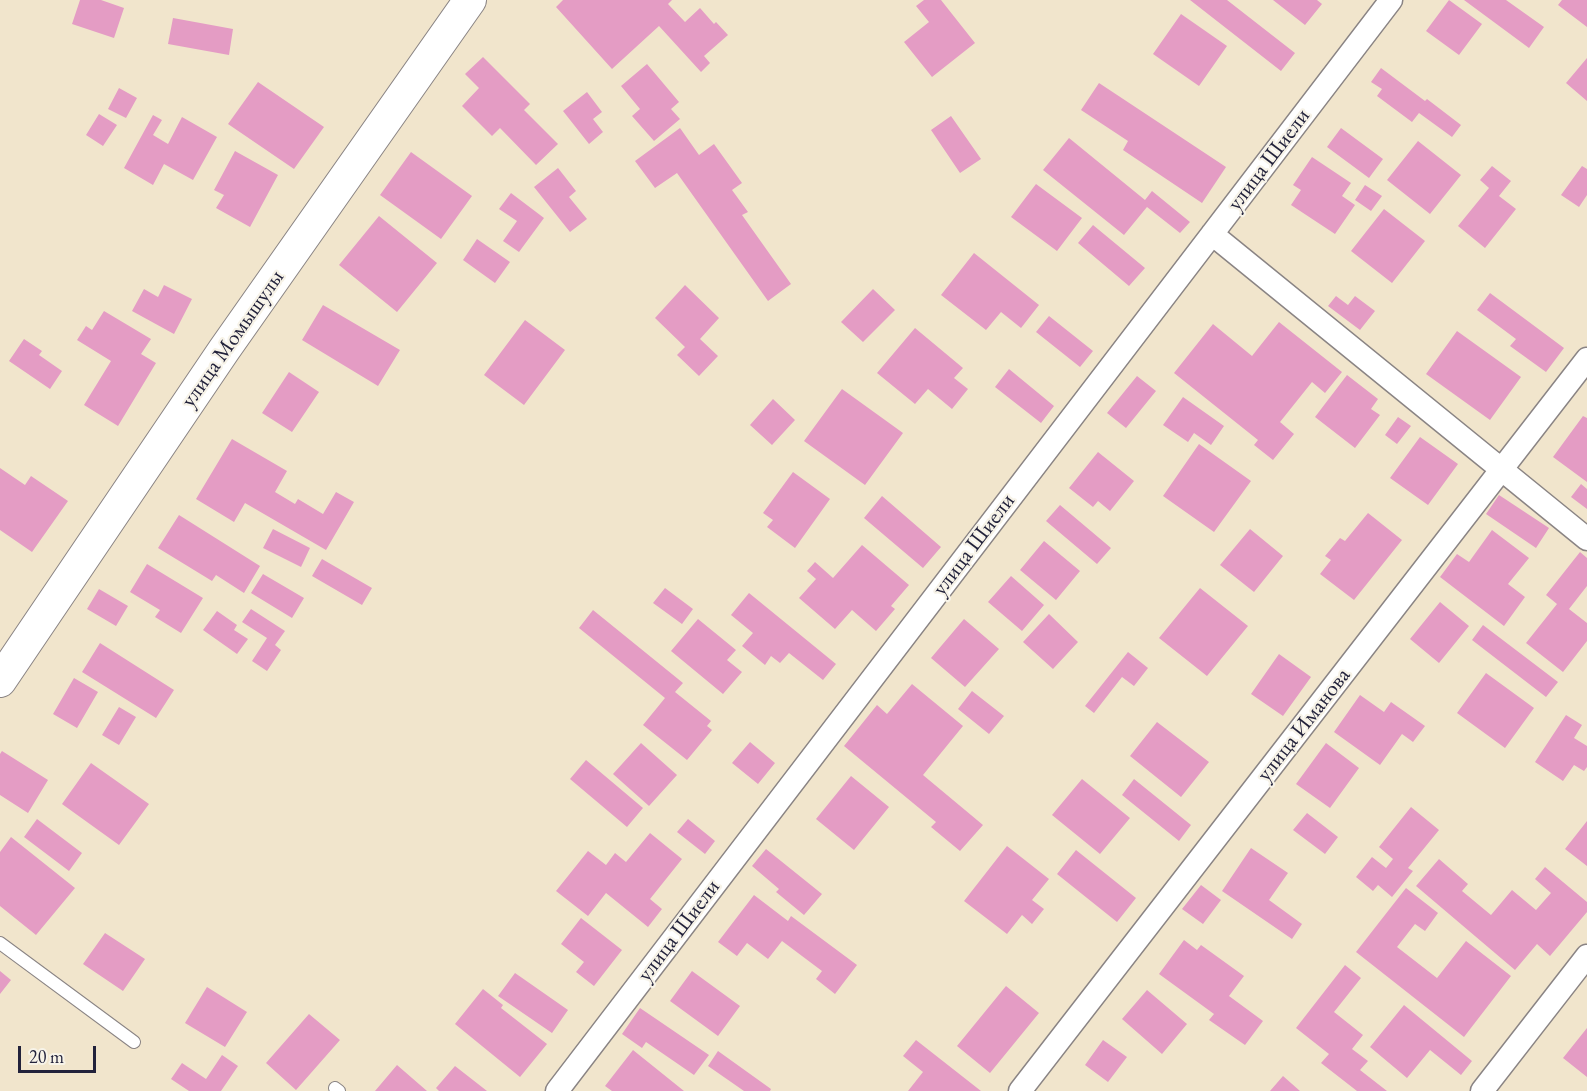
<!DOCTYPE html>
<meta charset="utf-8">
<style>
body{margin:0}
#map{position:relative;width:1587px;height:1091px;overflow:hidden;background:#f1e5cc;font-family:"EB Garamond",serif}
canvas{display:block}
.scale{position:absolute;left:18px;top:1046px;width:78px;height:27px;box-sizing:border-box;border:3px solid #22223b;border-top:0;padding-left:8px;font-size:18px;line-height:21px;white-space:nowrap;color:#22223b;-webkit-text-stroke:4px #f7f3e8;paint-order:stroke}
</style>
<div id="map">
<canvas width="1587" height="1091"></canvas>
<div class="scale">20 m</div>
</div>
<script>
const context = document.querySelector('canvas').getContext('2d');
context.lineJoin = 'round';
function fillPath(path, color) {
  context.fillStyle = color;
  context.fill(path, 'evenodd');
}
function trace(path, color, width, dash) {
  context.strokeStyle = color;
  context.lineWidth = width;
  context.lineCap = dash ? 'butt' : 'round';
  context.setLineDash(dash || []);
  context.stroke(path);
}
function write(font, color, halo, rows, align = 'center') {
  context.font = font + ' "EB Garamond",serif';
  context.lineWidth = 4.5;
  context.setLineDash([]);
  context.textBaseline = 'middle';
  context.strokeStyle = halo;
  context.fillStyle = color;
  for (const [text, x, y, turn = 0] of rows) {
    context.save();
    context.translate(x, y);
    context.rotate((+turn || 0) * Math.PI / 180);
    context.textAlign = isNaN(turn) ? turn : align;
    if (halo) context.strokeText(text, 0, 0);
    context.fillText(text, 0, 0);
    context.restore();
  }
}
const building = new Path2D(`
 M80,0H101L124,8L114,38L72,24Z
 M563,0H672L668,4L685,22L700,8L714,24L716,22L728,35L704,56L710,63L701,72L659,26L612,69L556,7Z
 M924,0H941L975,43L932,77L904,42L929,22L916,6Z
 M1190,0H1227L1295,53L1281,71Z
 M1273,0H1317L1322,4L1305,25Z
 M1449,0L1482,24L1459,55L1426,31Z
 M1464,0H1506L1544,27L1529,48Z
 M1562,0H1587V27L1558,5Z
 M1181,14L1227,46L1199,86L1153,54Z
 M173,18L233,29L229,55L168,44Z
 M483,57L530,104L524,110L558,144L536,165L500,128L492,136L462,106L479,88L465,74Z
 M1587,58V101L1566,83Z
 M647,64L679,102L671,109L680,119L654,141L632,116L640,109L621,86Z
 M1381,68L1425,101L1427,99L1461,125L1452,137L1419,113L1412,122L1377,96L1382,89L1371,82Z
 M258,82L324,127L294,169L228,124Z
 M1099,83L1226,167L1202,203L1123,150L1128,141L1081,110Z
 M119,88L137,98L126,118L108,109Z
 M587,92L602,112L593,119L603,132L589,144L563,111Z
 M99,114L117,125L103,146L86,135Z
 M153,115L162,120L153,135L168,144L182,117L217,137L193,180L164,164L153,185L124,168Z
 M951,116L981,159L960,173L931,130Z
 M680,128L699,155L714,144L742,183L732,190L748,212L742,215L791,284L768,301L677,173L655,188L635,161Z
 M1341,128L1383,159L1369,178L1327,147Z
 M1069,138L1145,200L1152,191L1190,222L1180,233L1147,207L1124,235L1043,170Z
 M1418,141L1461,175L1430,214L1387,180Z
 M235,151L278,175L250,227L216,208L224,195L214,190Z
 M411,152L472,196L441,239L380,195Z
 M1312,157L1351,183L1342,196L1355,205L1335,234L1291,205L1301,190L1293,185Z
 M1492,166L1511,181L1499,196L1516,209L1485,248L1458,226L1489,188L1480,180Z
 M1582,166L1587,169V195L1579,207L1561,195Z
 M558,168L576,191L569,197L587,219L570,232L534,187Z
 M1036,184L1082,218L1057,251L1011,217Z
 M1365,185L1382,196L1371,211L1355,200Z
 M511,193L544,218L519,252L503,241L517,221L499,209Z
 M1384,209L1425,241L1392,283L1351,251Z
 M379,216L437,263L397,312L339,265Z
 M1093,225L1145,268L1129,286L1078,243Z
 M477,239L510,262L495,283L463,260Z
 M974,253L1039,305L1021,328L1001,312L986,330L941,295Z
 M164,285L192,299L174,334L132,311L144,289L158,297Z
 M685,285L719,318L700,339L718,356L699,376L677,355L685,347L655,318Z
 M873,289L895,310L863,342L841,322Z
 M1490,293L1564,348L1546,372L1510,346L1516,339L1477,310Z
 M1336,296L1348,305L1355,296L1375,311L1360,330L1328,306Z
 M323,305L400,350L378,386L302,340Z
 M104,311L151,339L141,354L156,363L118,426L84,405L111,361L77,340L86,326L92,330Z
 M1049,316L1093,351L1080,367L1036,332Z
 M525,320L565,350L524,405L484,375Z
 M1279,322L1342,372L1325,393L1312,382L1280,422L1294,434L1273,460L1254,445L1258,440L1174,373L1213,324L1252,356Z
 M915,328L963,368L954,378L968,389L952,409L928,389L915,404L877,373Z
 M1457,331L1521,377L1490,420L1426,374Z
 M24,339L42,351L39,355L62,371L50,389L9,361Z
 M1009,369L1054,406L1041,423L995,387Z
 M289,372L319,392L292,432L262,413Z
 M1347,375L1378,399L1371,409L1380,415L1355,448L1315,417Z
 M1137,376L1156,391L1126,428L1107,413Z
 M842,389L903,433L865,485L804,441Z
 M1183,397L1224,426L1211,445L1194,433L1188,442L1163,425Z
 M773,399L795,420L772,445L750,425Z
 M1583,416L1587,418V482L1553,457Z
 M1398,417L1411,426L1397,444L1385,435Z
 M1420,437L1458,464L1428,505L1390,478Z
 M232,439L287,471L275,492L295,504L298,499L323,514L336,492L354,502L326,550L245,503L234,522L196,499Z
 M1199,444L1251,481L1214,532L1163,496Z
 M1098,452L1134,481L1110,511L1098,501L1093,507L1069,488Z
 M0,468L25,485L31,476L68,501L32,552L0,530Z
 M793,472L830,499L795,548L767,527L773,520L763,513Z
 M1581,484L1587,489V509L1571,497Z
 M1499,495L1549,528L1536,548L1486,514Z
 M882,496L941,547L923,568L864,518Z
 M1060,505L1111,548L1097,564L1046,521Z
 M1368,513L1402,540L1354,600L1320,574L1331,560L1325,556L1340,538L1345,541Z
 M179,515L260,566L244,593L216,575L212,581L158,548Z
 M273,529L310,548L301,567L263,548Z
 M1250,529L1283,556L1254,592L1220,565Z
 M1492,530L1529,558L1508,584L1525,597L1504,626L1440,577L1457,554L1469,562Z
 M1044,541L1080,571L1056,600L1020,570Z
 M862,545L909,585L891,606L895,609L876,631L852,610L835,629L799,598L816,579L807,571L815,562L833,578Z
 M1580,552L1587,558V586L1569,609L1587,623V641L1563,672L1526,643L1557,604L1546,595Z
 M322,559L372,588L362,605L312,576Z
 M147,564L203,598L181,633L155,617L160,610L130,592Z
 M263,574L304,598L292,618L251,593Z
 M1011,576L1044,605L1022,631L988,602Z
 M665,588L693,609L682,624L653,603Z
 M1200,588L1248,626L1207,676L1159,638Z
 M99,589L128,606L116,626L87,609Z
 M749,593L836,664L823,680L789,653L780,663L771,656L765,665L742,646L753,633L731,615Z
 M1440,602L1469,626L1439,663L1410,639Z
 M251,609L285,631L275,645L281,650L267,671L252,661L267,638L242,622Z
 M593,610L683,683L675,692L711,721L707,726L712,730L687,760L643,725L665,698L579,628Z
 M217,611L237,625L234,630L248,639L237,654L203,630Z
 M1049,614L1078,642L1053,669L1023,642Z
 M698,619L736,650L727,660L742,672L723,694L671,651Z
 M964,619L999,649L965,687L931,658Z
 M1483,625L1558,682L1546,697L1472,640Z
 M100,643L174,690L156,718L82,672Z
 M1128,652L1148,668L1134,686L1122,677L1094,713L1085,706Z
 M1279,654L1311,677L1283,716L1251,694Z
 M1486,673L1534,708L1505,748L1457,713Z
 M74,678L98,692L77,728L53,714Z
 M912,684L963,726L923,775L983,825L960,851L931,827L936,822L844,746L877,705L887,714Z
 M972,691L1004,716L989,734L958,709Z
 M1360,695L1384,712L1391,702L1425,726L1413,742L1402,734L1380,765L1334,732Z
 M119,707L136,717L119,745L102,735Z
 M1566,715L1582,725L1574,738L1587,746V767L1584,771L1574,765L1563,781L1535,762Z
 M1157,722L1209,762L1181,797L1130,756Z
 M750,742L775,763L758,784L732,763Z
 M641,743L677,775L649,806L613,774Z
 M1326,743L1359,768L1330,808L1296,784Z
 M2,751L48,780L28,813L0,795V754Z
 M586,760L643,808L627,827L570,779Z
 M91,763L149,804L119,845L62,804Z
 M851,776L889,807L854,850L816,819Z
 M1082,779L1130,818L1100,854L1052,815Z
 M1134,779L1191,825L1179,841L1122,795Z
 M1411,807L1439,830L1408,868L1413,871L1392,897L1378,885L1373,891L1356,877L1372,857L1386,868L1393,859L1379,847Z
 M1307,813L1338,837L1325,854L1293,830Z
 M37,819L82,853L69,871L24,837Z
 M688,819L715,841L705,854L677,832Z
 M1587,821V866L1565,849Z
 M650,833L682,859L650,899L662,909L648,927L606,893L588,916L556,891L588,851L606,865L615,853L626,862Z
 M11,837L75,888L36,935L0,906V852Z
 M1007,846L1049,879L1032,900L1044,909L1032,924L1022,915L1007,934L964,901Z
 M1251,848L1288,873L1269,900L1302,924L1292,939L1222,891Z
 M766,849L822,894L804,915L776,892L779,889L752,866Z
 M1076,850L1136,898L1117,922L1057,874Z
 M1439,859L1468,884L1462,891L1491,915L1512,890L1536,910L1551,893L1535,879L1545,867L1587,902V912L1550,956L1537,944L1515,970L1416,886Z
 M1201,885L1221,900L1203,924L1182,909Z
 M1406,888L1438,913L1425,931L1415,924L1397,947L1437,978L1466,941L1511,976L1464,1037L1356,952Z
 M754,895L788,921L791,916L857,965L835,994L816,979L822,971L782,941L768,959L747,943L737,956L718,942Z
 M581,918L622,950L594,986L576,972L584,962L561,944Z
 M105,933L145,959L123,991L83,964Z
 M1184,940L1197,950L1201,945L1244,976L1229,996L1263,1021L1245,1045L1209,1020L1214,1014L1159,974Z
 M1345,965L1361,978L1334,1012L1363,1035L1352,1049L1368,1061L1360,1070L1387,1091H1357L1321,1063L1329,1054L1296,1028Z
 M0,971L11,980L0,994Z
 M692,971L740,1006L718,1036L670,1001Z
 M515,973L568,1010L552,1033L498,996Z
 M1006,986L1039,1013L990,1073L957,1046Z
 M207,987L247,1012L225,1047L185,1023Z
 M483,989L503,1005L501,1008L547,1044L520,1077L455,1024Z
 M1147,990L1187,1024L1162,1054L1122,1019Z
 M1404,1005L1472,1061L1461,1075L1430,1050L1407,1078L1370,1047Z
 M640,1008L709,1055L694,1075L646,1042L642,1048L622,1034Z
 M309,1014L340,1040L296,1090L266,1063Z
 M1587,1028V1077L1563,1058Z
 M916,1040L981,1091H908L923,1072L903,1056Z
 M1103,1040L1127,1057L1108,1082L1085,1065Z
 M633,1050L684,1091H612L605,1086Z
 M718,1051L771,1089L770,1091H744L708,1066Z
 M222,1055L238,1066L221,1091H189L171,1079L182,1063L206,1079Z
 M397,1065L427,1091H375Z
 M455,1066L487,1091H439L436,1088Z
 M1283,1076L1300,1091H1270Z`);
const lane = new Path2D(`
 M0,943L134,1042
 M335,1088L339,1091`);
const street = new Path2D(`
 M1212,234L1587,539
 M557,1091L1391,0
 M1020,1091L1587,359
 M1482,1091L1587,956`);
const secondary = new Path2D(`
 M0,681L224,350L470,0`);
const streetNames = [
 ["улица Шиели",1269,160,-53],
 ["улица Момышулы",233,339,-55],
 ["улица Шиели",974,545,-53],
 ["улица Иманова",1304,725,-52],
 ["улица Шиели",679,931,-53]
];
fillPath(building, '#e49cc4');
trace(lane, '#8a8484', 14);
trace(street, '#8a8484', 25);
trace(secondary, '#8a8484', 34);
trace(lane, '#fff', 12);
trace(street, '#fff', 22);
trace(secondary, '#fff', 32);
write('22px', '#22223b', '#f7f3e8', streetNames);
</script>
